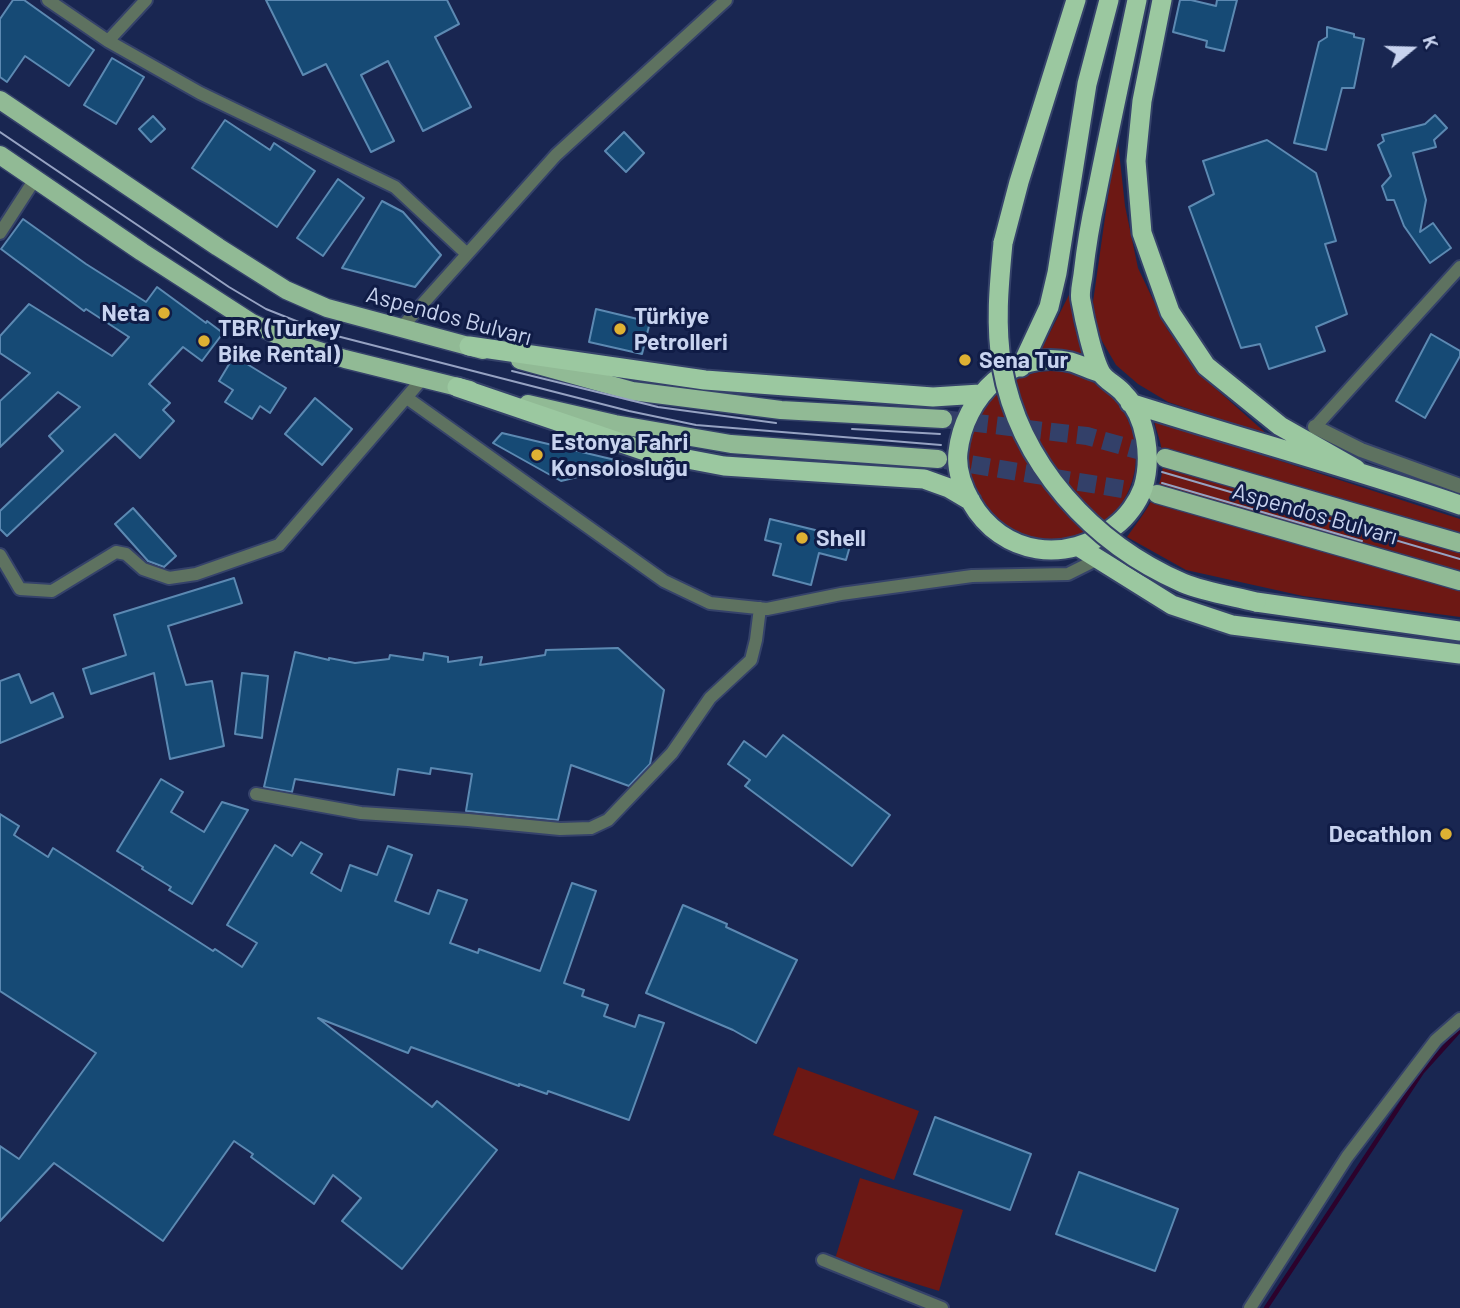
<!DOCTYPE html>
<meta charset="utf-8">
<style>
body{margin:0}
#map{position:relative;width:1460px;height:1308px;overflow:hidden;background:#192651;font-family:Barlow,sans-serif}
canvas{display:block}
.north{position:absolute;left:1376px;top:14px;width:70px;height:70px;-webkit-text-stroke:5px #101c46;paint-order:stroke;rotate:71deg;font-size:19px;font-weight:700;line-height:28px;text-align:center;color:#c8d3ef}
.north::after{content:'';display:block;margin:auto;width:24px;height:32px;background:#c8d3ef;clip-path:polygon(50% 0,100% 100%,50% 72%,0 100%)}
</style>
<div id="map">
<canvas width="1460" height="1308"></canvas>
<div class="north">K</div>
</div>
<script>
const context = document.querySelector('canvas').getContext('2d');
context.lineJoin = 'round';
function fillPath(path, color) {
  context.fillStyle = color;
  context.fill(path, 'evenodd');
}
function trace(path, color, width, dash) {
  context.strokeStyle = color;
  context.lineWidth = width;
  context.lineCap = dash ? 'butt' : 'round';
  context.setLineDash(dash || []);
  context.stroke(path);
}
function write(font, color, halo, rows, align = 'center') {
  context.font = font + ' Barlow,sans-serif';
  context.lineWidth = 6;
  context.setLineDash([]);
  context.textBaseline = 'middle';
  context.strokeStyle = halo;
  context.fillStyle = color;
  for (const [text, x, y, turn = 0] of rows) {
    context.save();
    context.translate(x, y);
    context.rotate((+turn || 0) * Math.PI / 180);
    context.textAlign = isNaN(turn) ? turn : align;
    if (halo) context.strokeText(text, 0, 0);
    context.fillText(text, 0, 0);
    context.restore();
  }
}
const green = new Path2D(`
 M1117,133L1125,206L1138,268L1167,329L1206,380L1268,435L1168,402L1138,384L1116,365L1098,334L1093,302Z
 M1070,293L1074,325L1084,354L1041,350Z
 M966 456a85 85 0 1 1 170 0a85 85 0 1 1-170 0Z
 M1154,420L1460,519V617L1303,596L1186,570L1127,537C1144,513 1168,485 1162,452C1161,441 1156,431 1154,420Z
 M798,1067L919,1111L894,1180L773,1135Z
 M860,1178L963,1210L939,1291L835,1259Z`);
const stream = new Path2D(`
 M1266,1308L1422,1072L1460,1030`);
const building = new Path2D(`
 M13,0H24L94,50L69,86L25,56L7,82L0,77V19Z
 M266,0H447L459,24L435,37L471,107L423,131L388,61L361,75L394,141L371,152L326,64L303,75Z
 M1180,0H1191L1216,6L1217,0H1237L1224,51L1206,47L1207,41L1173,32Z
 M1327,27L1354,34V37L1364,39L1354,88H1342L1326,150L1294,143L1319,42L1327,37Z
 M112,58L144,77L116,124L84,105Z
 M1435,115L1447,128L1434,140L1436,147L1413,153L1426,200L1420,232L1433,223L1451,248L1430,263L1404,226L1394,200H1387L1382,186L1391,176L1378,145L1384,141L1382,135L1425,124Z
 M153,116L165,129L151,142L139,129Z
 M225,120L270,150L274,143L315,171L277,227L192,168Z
 M624,132L644,153L626,172L605,151Z
 M1267,140L1316,173L1336,241L1325,244L1347,314L1316,327L1325,351L1269,369L1260,344L1241,348L1189,207L1214,194L1203,161Z
 M338,179L364,198L323,256L297,238Z
 M382,201L403,212L441,255L415,287L342,268Z
 M23,219L86,264L146,302L157,287L206,323L207,321L223,333L202,361L183,347L149,384L170,403L163,410L174,421L140,458L115,434L7,536L0,529V511L63,451L49,436L80,407L58,392L0,447V401L30,373L0,353V336L29,304L112,356L129,337L86,309L84,311L1,249Z
 M596,309L650,322L642,354L589,342Z
 M1431,334L1460,351V356L1425,418L1396,401Z
 M234,356L286,388L270,413L260,406L252,419L225,402L233,390L219,381Z
 M315,398L352,429L322,465L285,434Z
 M502,433L632,464L561,481L493,443Z
 M133,508L176,556L164,567L148,561L115,524Z
 M770,519L852,539L846,560L819,553L811,585L773,575L781,544L765,540Z
 M234,578L242,603L168,626L186,685L212,681L224,746L170,759L154,673L91,694L83,669L126,655L114,615Z
 M618,648L664,690L650,764L629,786L571,765L558,820L466,811L472,774L431,768L430,774L398,769L394,795L295,779L292,792L264,787L295,652L329,660V658L355,663L389,659L390,655L423,660L424,653L448,657V662L482,657L480,665L545,655L546,650Z
 M242,673L268,676L262,738L235,734Z
 M19,674L31,703L53,693L63,717L0,743V681Z
 M783,735L890,815L852,866L745,786L750,780L728,764L744,741L766,757Z
 M161,779L183,792L171,812L204,832L222,802L248,810L192,904L169,890L171,887L142,869L143,867L117,851Z
 M0,814L19,826L14,835L48,857L53,848L213,951L215,949L242,967L257,943L227,925L275,845L292,856L301,842L322,854L311,873L341,891L350,865L377,875L388,846L412,855L395,901L429,914L438,890L467,900L450,943L478,953L479,949L540,971L572,883L596,891L564,983L584,990L582,996L608,1005L604,1016L635,1027L639,1015L664,1023L629,1120L548,1091L547,1094L519,1084V1086L411,1047L408,1053L318,1018L432,1107L437,1101L497,1150L402,1269L342,1221L361,1198L333,1175L314,1204L251,1157L253,1154L234,1141L163,1241L54,1163L0,1221V1146L19,1159L96,1053L0,991Z
 M683,905L727,924L726,927L797,960L756,1043L733,1030L646,993Z
 M935,1117L1031,1154L1010,1210L914,1174Z
 M1079,1172L1178,1209L1155,1271L1056,1234Z`);
const primaryTunnel = new Path2D(`
 M943,419L1087,436L1159,456
 M945,460L1153,494`);
const minor = new Path2D(`
 M48,0L108,41L146,0
 M108,41L200,93L395,187L467,254
 M0,233L35,179
 M401,328L556,155L726,0
 M407,398L664,581L710,603L767,609L841,594L972,576L1068,574L1098,559
 M1315,427L1460,267
 M0,555L20,589L52,591L116,552L126,554L143,569L169,578L196,574L279,545L423,378
 M256,794L361,813L468,820L560,829L591,828L608,820L672,753L710,698L751,660L756,640L760,608
 M823,1260L942,1308
 M1250,1308L1347,1157L1436,1040L1460,1019`);
const tertiary = new Path2D(`
 M1315,427L1361,450L1460,486`);
const primary = new Path2D(`
 M0,100L218,247L286,290L327,308L483,350
 M0,155L142,252L252,323L297,344L345,359L470,390
 M520,360L632,391L781,410L943,419
 M528,404L615,424L731,444L938,459
 M1165,458L1460,543
 M1157,494L1460,581`);
const trunk = new Path2D(`
 M1162,0L1142,101L1136,161L1142,233L1170,312L1206,366L1280,426L1356,469
 M1003,243L1019,182L1076,0
 M469,346L705,380L933,397L980,394
 M1021,367L1049,307L1057,273L1087,84L1109,0
 M1101,373C1091,370 1081,365 1071,362C1012,348 964,397 958,452C956,469 963,488 971,502C1002,556 1068,565 1115,526C1127,517 1138,502 1143,488C1152,458 1147,417 1124,394C1118,386 1106,381 1101,373C1093,359 1084,318 1081,301C1079,293 1082,283 1083,275C1086,249 1090,223 1096,197C1109,131 1123,66 1137,0
 M457,387L645,451L724,466L924,479L949,488L971,501
 M1130,403C1240,438 1351,468 1460,505
 M1079,547L1172,605L1232,625L1460,654
 M1256,602L1460,631`);
const tram = new Path2D(`
 M0,132L229,287L266,309L329,334L629,411L696,425L941,445
 M512,371L658,407L776,423
 M852,429L940,434
 M1162,472L1460,559
 M1162,483L1362,541`);
const trunkBridge = new Path2D(`
 M1003,243C999,285 995,325 1002,366C1019,464 1093,544 1183,583C1205,592 1232,596 1256,602`);
const markers = [
 [164,313,7,"#deb133"],
 [620,329,7,"#deb133"],
 [204,341,7,"#deb133"],
 [965,360,7,"#deb133"],
 [537,455,7,"#deb133"],
 [802,538,7,"#deb133"],
 [1446,834,7,"#deb133"]
];
const poiNames = [
 ["Neta",150,313,"right"],
 ["Türkiye",634,316],
 ["Petrolleri",634,342],
 ["TBR (Turkey",218,328],
 ["Bike Rental)",218,354],
 ["Sena Tur",979,360],
 ["Estonya Fahri",551,442],
 ["Konsolosluğu",551,468],
 ["Shell",816,538],
 ["Decathlon",1432,834,"right"]
];
const streetNames = [
 ["Aspendos Bulvarı",449,316,15],
 ["Aspendos Bulvarı",1315,514,16]
];
fillPath(green, '#6d1814');
trace(stream, '#2c022c', 4.5);
fillPath(building, '#164a75');
trace(building, '#5c89b2', 2);
trace(primaryTunnel, '#334069', 18, [18, 9]);
trace(minor, '#35426a', 16);
trace(tertiary, '#35426a', 18);
trace(primary, '#35426a', 21);
trace(trunk, '#35426a', 23);
trace(minor, '#5e7260', 12);
trace(tertiary, '#5e7260', 14);
trace(primary, '#91ba95', 18);
trace(trunk, '#9bc8a0', 19);
trace(tram, '#96a2c2', 2);
trace(trunkBridge, '#35426a', 23, []);
trace(trunkBridge, '#9bc8a0', 19);
for (const [x, y, r, color] of markers) {
  const dot = new Path2D();
  dot.arc(x, y, r, 0, 2 * Math.PI);
  context.fillStyle = color;
  context.fill(dot);
  trace(dot, '#101c46', 2.5);
}
write('bold 23px', '#c8d3ef', '#101c46', poiNames, 'left');
write('23px', '#c8d3ef', '#101c46', streetNames);
</script>
